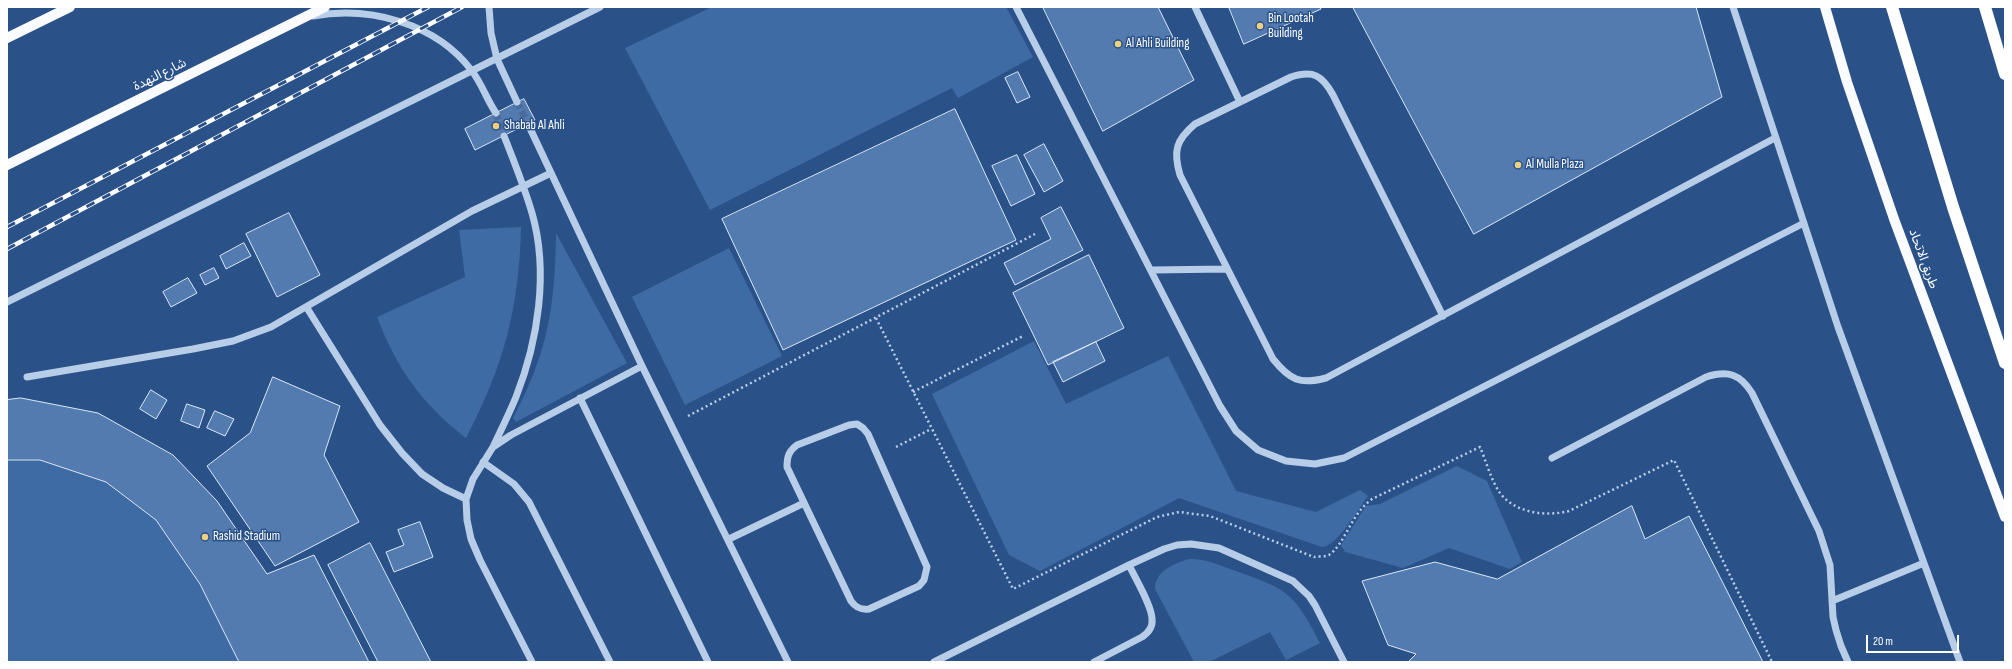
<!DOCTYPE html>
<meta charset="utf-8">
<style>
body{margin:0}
#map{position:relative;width:2012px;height:669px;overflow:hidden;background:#2a5289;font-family:"Sofia Sans Condensed",sans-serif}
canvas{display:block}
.frame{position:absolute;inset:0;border:8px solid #fff;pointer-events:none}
.scale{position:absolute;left:1866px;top:635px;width:93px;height:18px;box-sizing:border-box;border:2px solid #fff;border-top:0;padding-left:5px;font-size:12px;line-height:14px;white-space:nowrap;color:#fff;-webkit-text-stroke:3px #2a5289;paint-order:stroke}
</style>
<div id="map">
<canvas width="2012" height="669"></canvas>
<div class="frame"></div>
<div class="scale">20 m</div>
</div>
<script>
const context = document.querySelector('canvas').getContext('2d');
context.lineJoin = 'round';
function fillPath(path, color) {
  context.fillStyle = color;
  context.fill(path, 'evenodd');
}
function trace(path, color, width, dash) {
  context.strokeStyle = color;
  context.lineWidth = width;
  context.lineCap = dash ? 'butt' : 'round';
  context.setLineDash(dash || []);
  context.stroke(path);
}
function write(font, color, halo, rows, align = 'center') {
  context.font = font + ' "Sofia Sans Condensed","Noto Sans Arabic",sans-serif';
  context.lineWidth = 3;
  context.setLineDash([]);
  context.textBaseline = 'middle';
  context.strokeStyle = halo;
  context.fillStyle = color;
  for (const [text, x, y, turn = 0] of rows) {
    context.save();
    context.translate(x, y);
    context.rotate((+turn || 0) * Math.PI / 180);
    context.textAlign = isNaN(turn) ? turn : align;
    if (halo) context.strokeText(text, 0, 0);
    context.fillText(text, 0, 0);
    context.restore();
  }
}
const green = new Path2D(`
 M712,7H1006L1033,57L958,98L952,88L710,210L625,48Z
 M521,227C519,309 504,365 466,438C422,404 397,369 377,317L465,277L459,230Z
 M556,233L627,363L516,422L513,418C548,352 555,307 556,233Z
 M729,248L782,356L685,405L632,297Z
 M1034,341L1066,404L1168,356L1236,491L1316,512L1360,490L1368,496C1358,509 1338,546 1322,547L1179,498L1040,571L1009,555L932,394Z
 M7,460H40L106,482L156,520L200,584L239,662H7Z
 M1457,466L1487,481L1522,562L1510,569L1449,548L1403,568L1345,552L1341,545L1366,506L1380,504Z
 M1189,559C1204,558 1219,565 1233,570C1287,589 1294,592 1320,643L1286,660L1270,632L1209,662H1194L1155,589C1155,571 1173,564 1189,559Z`);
const building = new Path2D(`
 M1043,7H1158L1194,80L1103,131Z
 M1229,7H1320L1321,9L1244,44Z
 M1353,7H1696L1722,97L1474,234Z
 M1018,72L1030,97L1017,103L1005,78Z
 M524,99L535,120L475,150L465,129Z
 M955,109L1016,240L783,350L722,219Z
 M1044,144L1063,181L1044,192L1024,155Z
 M1017,155L1035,194L1011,206L992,166Z
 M1061,207L1083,250L1015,285L1004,263L1051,239L1041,218Z
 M289,213L320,275L277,297L246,234Z
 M244,243L251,256L226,269L220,256Z
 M1089,255L1124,328L1048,365L1013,293Z
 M214,268L219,278L205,285L200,275Z
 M188,278L197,293L171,307L163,292Z
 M1096,342L1105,361L1063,382L1053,362Z
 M273,377L340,406L324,455L359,522L275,566L207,466L250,433Z
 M151,390L167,400L156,419L140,409Z
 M21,398L98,413L173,455L217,501L267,574L314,555L369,662H239L200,584L156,520L106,482L40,460H7V400Z
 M187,404L205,410L199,428L181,421Z
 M215,411L234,419L225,436L207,428Z
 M1632,506L1645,539L1689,516L1763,662H1408L1416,654L1388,645L1362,581L1435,562L1497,579Z
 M420,522L433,557L394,572L386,552L404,545L398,530Z
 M370,543L431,662H378L328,565Z`);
const minorTunnel = new Path2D(`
 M517,102L528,124
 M496,113L504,136`);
const path = new Path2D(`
 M876,318L1013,589L1157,517L1179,512L1210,516L1314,557C1318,556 1325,557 1329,555C1346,543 1350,515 1372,499L1480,447C1486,461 1491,480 1500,493C1515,513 1546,517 1569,511L1674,460L1772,662
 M913,392L1023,336
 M688,416L1035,234
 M896,447L931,429`);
const minor = new Path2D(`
 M489,7L491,33L497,59L517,102
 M1016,7L1220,406L1236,431L1258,450L1286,461L1315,464L1344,458L1804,223
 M1195,7L1240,102
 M1733,7L1838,327L1960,662
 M313,16C370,6 436,23 472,71C482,84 487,100 496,113
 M528,124L642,366L788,662
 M1152,270L1227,269
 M7,302L600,7
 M307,308L380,425L402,453L422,474L443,488L466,499
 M1443,316L1333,95C1322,75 1313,70 1291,77L1195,124C1176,140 1173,151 1180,175L1273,359C1290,380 1300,385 1326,378L1775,138
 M27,377L193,349L233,341L271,327L472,211L551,173
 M580,398L708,662
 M857,424L863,428L868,434L927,567L924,580L919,586L869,609C861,610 856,608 851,601L787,467C787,456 789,451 797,445L849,425Z
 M493,447C501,430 509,414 516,397C538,341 549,272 532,213C524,186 514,161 504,136
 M1552,458L1706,377C1728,370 1740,374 1752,393L1819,531L1830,565L1833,617L1836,630L1841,646L1848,662
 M483,462L514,484L529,502L610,662
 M729,539L804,503
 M1832,601L1924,563
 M532,662L480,560L471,539L467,520L466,499L473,479L493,447L511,435L642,366
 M934,662L1129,565L1164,549L1177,545L1191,544L1219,548L1293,581L1309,596L1315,605L1344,662
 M1094,662L1142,637C1148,633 1153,627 1152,619C1152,606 1135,578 1129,565`);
const major = new Path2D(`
 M1825,7L1847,82L1894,219L2005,517
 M7,38L70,7
 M7,165L325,7`);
const highway = new Path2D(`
 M1892,7L1953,207L2005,363
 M1985,7L2005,74`);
const rail = new Path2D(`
 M7,227L428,7
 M7,249L462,7`);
const markers = [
 [1260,26,4,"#efd07f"],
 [1118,44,4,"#efd07f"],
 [496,126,4,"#efd07f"],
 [1518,165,4,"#efd07f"],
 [205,537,4,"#efd07f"]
];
const poiNames = [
 ["Bin Lootah",1268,19],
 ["Building",1268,34],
 ["Al Ahli Building",1126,44],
 ["Shabab Al Ahli",504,126],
 ["Al Mulla Plaza",1526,165],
 ["Rashid Stadium",213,537]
];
const streetNames = [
 ["شارع النهدة",160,75,-26],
 ["طريق الاتحاد",1923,259,70]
];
fillPath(green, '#3f6ba5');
fillPath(building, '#537bb0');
trace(building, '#dbe7f7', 1);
trace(minorTunnel, '#4a6c9b', 7, [7, 3.5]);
trace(path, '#b7cde8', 2.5, [2, 3]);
trace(minor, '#b7cde8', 7);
trace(major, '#f9fbfe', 10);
trace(highway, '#fff', 12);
trace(rail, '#fff', 4.5);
trace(rail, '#2a5289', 3, [9]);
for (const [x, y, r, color] of markers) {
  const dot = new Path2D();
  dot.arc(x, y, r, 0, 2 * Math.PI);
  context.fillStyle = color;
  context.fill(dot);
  trace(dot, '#2a5289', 1.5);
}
write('13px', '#fff', '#2a5289', poiNames, 'left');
write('13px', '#fff', '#2a5289', streetNames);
</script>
